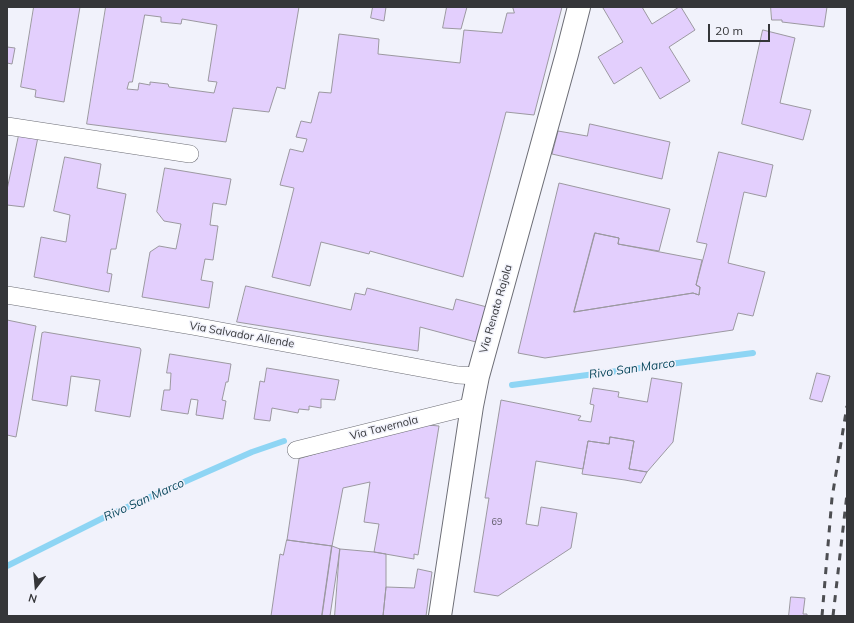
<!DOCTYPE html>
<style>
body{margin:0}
#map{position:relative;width:854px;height:623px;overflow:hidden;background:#f1f2fb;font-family:Mulish,sans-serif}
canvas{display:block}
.frame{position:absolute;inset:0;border:8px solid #353639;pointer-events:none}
.north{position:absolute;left:16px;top:567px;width:40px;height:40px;-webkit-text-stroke:3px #f1f2fb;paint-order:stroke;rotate:196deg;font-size:11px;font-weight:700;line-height:16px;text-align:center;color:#353639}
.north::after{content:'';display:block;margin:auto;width:14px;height:18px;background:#353639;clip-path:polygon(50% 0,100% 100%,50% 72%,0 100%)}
.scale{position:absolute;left:708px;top:24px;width:62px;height:18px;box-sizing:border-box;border:2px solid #353639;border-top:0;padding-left:5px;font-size:12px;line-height:14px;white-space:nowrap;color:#353639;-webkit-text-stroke:3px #f1f2fb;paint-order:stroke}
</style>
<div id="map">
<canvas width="854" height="623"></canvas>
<div class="frame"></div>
<div class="north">N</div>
<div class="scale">20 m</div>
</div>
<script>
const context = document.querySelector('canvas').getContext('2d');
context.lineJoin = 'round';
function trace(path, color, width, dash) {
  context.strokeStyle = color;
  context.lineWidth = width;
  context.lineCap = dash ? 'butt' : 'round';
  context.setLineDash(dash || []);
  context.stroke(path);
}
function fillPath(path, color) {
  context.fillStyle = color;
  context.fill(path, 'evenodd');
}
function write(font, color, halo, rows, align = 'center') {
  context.font = font + ' Mulish,sans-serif';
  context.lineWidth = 3;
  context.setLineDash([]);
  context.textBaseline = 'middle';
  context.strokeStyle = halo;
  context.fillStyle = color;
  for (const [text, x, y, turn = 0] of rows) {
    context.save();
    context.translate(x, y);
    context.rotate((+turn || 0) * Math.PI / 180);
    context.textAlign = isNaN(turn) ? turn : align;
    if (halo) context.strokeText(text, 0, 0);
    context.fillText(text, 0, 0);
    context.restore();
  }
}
const stream = new Path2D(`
 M512,385L753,353
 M7,566L107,516L252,452L284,441`);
const building = new Path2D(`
 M34,7H80L64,102L35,97L36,90L21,87Z
 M106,7H299L285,89L277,87L269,112L233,108L226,142L87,124ZM145,15L161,17V22L181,24L182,19L217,25L208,81L217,82L214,93L169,87L168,84L150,82V85L139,83L138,90L127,89L129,82H132Z
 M373,7H386L384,21L371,18Z
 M447,7H467L461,29L443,28Z
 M513,7H562L534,115L506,112L463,277L370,251L369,254L321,242L310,286L272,277L294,188L280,185L290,149L303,152L307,139L296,137L301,121L311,123L319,92L331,93L339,34L379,39L378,54L460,63L464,30L502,33L507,13H514Z
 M605,7H642L652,24L679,7H681L695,30L669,47L690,81L660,99L641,67L614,84L598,57L623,42L603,8Z
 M771,7H827L824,27L782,22V20H772Z
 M763,30L795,38L780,103L811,110L803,140L742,124Z
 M7,47L15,48L12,64L7,63Z
 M590,124L670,142L662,179L552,154L558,131L587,136Z
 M19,135L38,137L24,207L7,205V190Z
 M719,152L773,165L766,197L744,192L728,263L765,272L753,316L738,313L733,330L545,358L518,353L559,183L670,209L659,251L618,244L619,238L595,233L574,312L693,293L699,295L700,287L696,285L707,244L697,242Z
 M65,157L101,164L97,188L126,194L116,249H111L107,273L112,274L109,292L34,277L41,237L66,242L70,215L54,211Z
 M165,168L231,179L226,205L213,203L210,225L218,226L213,260L205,259L201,280L213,282L209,308L142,297L150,252L159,246L176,249L181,224L164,221L157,212Z
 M595,233L619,238L618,244L702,260L696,285L700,287L699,295L693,293L574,312Z
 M246,286L351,310L355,293L365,295L367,288L453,310L456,299L487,307L476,342L420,327L418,351L237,322Z
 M7,320L36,326L16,437L7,435Z
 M45,332L140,348L141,350L130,417L95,411L100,380L71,376L67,406L32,400L42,333Z
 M170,354L231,364L228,382H226L222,400L226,401L223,419L196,415L198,400L191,399L188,414L161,410L164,390H170L171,373H167Z
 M267,368L339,380L335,400L321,399V408L309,406V410L299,409L298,413L272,408L270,421L254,419L260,381L264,382Z
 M817,373L830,376L822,402L810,399Z
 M652,378L682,383L673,442L647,472L629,469L634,441L610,437L609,444L588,441L583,469L536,461L526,524L538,526L541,507L577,513L571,548L498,596L474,592L489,498H485L501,400L581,416L578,420L591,422L594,405L590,404L593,388L619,392L618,397L647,402Z
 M417,424L439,426L418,555L414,554V559L374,552L379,524L364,522L370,482L343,488L332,546L287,540L299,459Z
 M610,437L634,441L629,469L647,472L641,483L625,480L582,474L588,441L609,444Z
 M287,540L332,546L322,616H271L280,554L283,555Z
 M332,546L340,549L330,616H322Z
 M340,549L374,552L386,554V587L383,616H335Z
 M418,569L432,572L426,616H383L386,587L414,588Z
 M791,597L805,598L803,614H807V616H789Z`);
const street = new Path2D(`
 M7,126L190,154
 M7,295L193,326L458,375L478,376
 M296,450L472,406`);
const secondary = new Path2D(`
 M440,616L472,406L478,376L567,54L579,7`);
const rail = new Path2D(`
 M822,616L832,498L847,406
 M833,616L847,494`);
const numberNames = [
 ["69",497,522]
];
const streetNames = [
 ["Via Renato Rajola",496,309,-74],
 ["Via Salvador Allende",242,335,10],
 ["Via Tavernola",384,428,-14]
];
const waterNames = [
 ["Rivo San Marco",632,369,-8],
 ["Rivo San Marco",144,500,-24]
];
trace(stream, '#8ed5f4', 6);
fillPath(building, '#e3cffd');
trace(building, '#9b98a0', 1);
trace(street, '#6c6d75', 18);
trace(secondary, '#6c6d75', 24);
trace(street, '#fff', 17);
trace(secondary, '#fff', 22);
trace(rail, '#4d4e52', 3, [7, 7]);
write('9px', '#605c6a', null, numberNames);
write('11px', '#353639', '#f1f2fb', streetNames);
write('italic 12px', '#0c495e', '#f1f2fb', waterNames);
</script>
